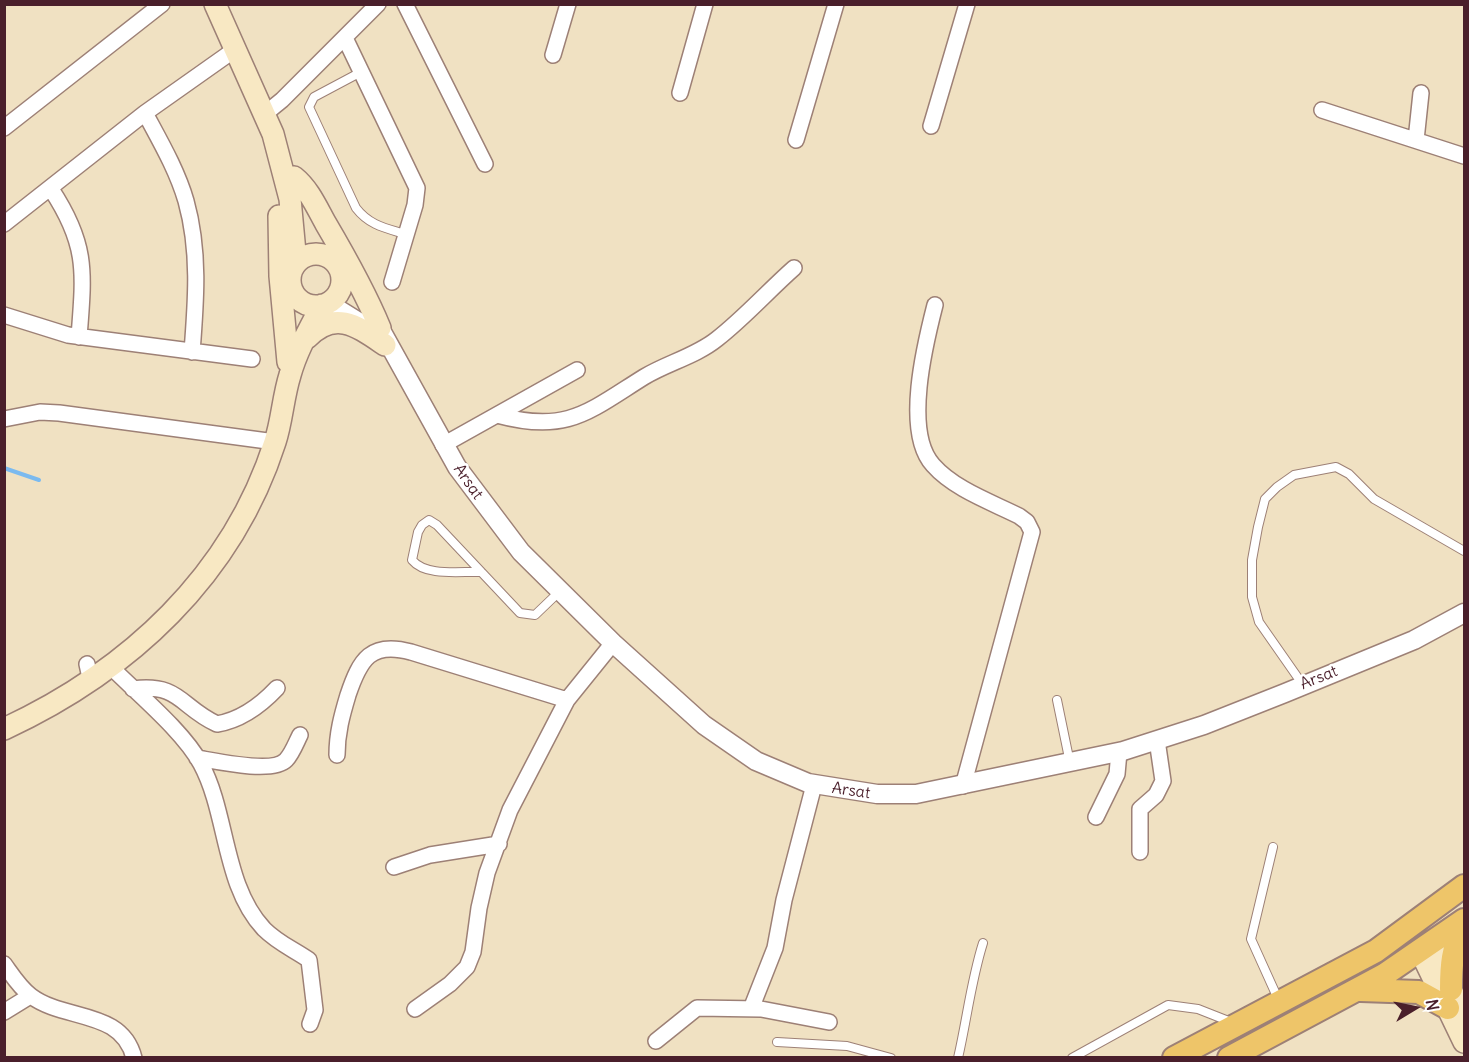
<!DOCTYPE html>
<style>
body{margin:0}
#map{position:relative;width:1469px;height:1062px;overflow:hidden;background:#f0e1c2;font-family:Delius,sans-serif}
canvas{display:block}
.frame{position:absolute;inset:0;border:6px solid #4a1f2b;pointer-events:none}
.north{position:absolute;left:1385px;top:978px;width:60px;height:60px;-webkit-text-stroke:4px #fff;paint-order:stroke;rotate:80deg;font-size:16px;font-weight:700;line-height:24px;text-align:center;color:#4a1f2b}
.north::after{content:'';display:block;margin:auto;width:21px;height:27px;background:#4a1f2b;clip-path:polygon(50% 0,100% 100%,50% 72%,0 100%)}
</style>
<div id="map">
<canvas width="1469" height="1062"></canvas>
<div class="frame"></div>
<div class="north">N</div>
</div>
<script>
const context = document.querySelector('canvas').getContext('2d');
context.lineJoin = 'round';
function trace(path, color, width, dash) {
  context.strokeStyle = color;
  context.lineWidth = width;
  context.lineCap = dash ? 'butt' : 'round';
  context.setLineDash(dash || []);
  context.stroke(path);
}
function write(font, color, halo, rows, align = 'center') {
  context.font = font + ' Delius,sans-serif';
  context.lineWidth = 5;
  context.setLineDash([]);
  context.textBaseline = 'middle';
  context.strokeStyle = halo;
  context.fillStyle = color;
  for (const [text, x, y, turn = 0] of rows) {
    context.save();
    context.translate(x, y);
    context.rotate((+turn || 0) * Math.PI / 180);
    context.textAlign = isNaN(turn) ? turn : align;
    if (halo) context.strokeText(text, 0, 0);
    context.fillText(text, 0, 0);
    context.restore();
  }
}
const stream = new Path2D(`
 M4,468L39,480`);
const service = new Path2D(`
 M361,72L314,97L309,107L356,208C369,225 385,228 405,234
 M481,572C461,571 426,577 412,560L418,532L422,525L429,520L437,525L520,613L535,615L559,592
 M1303,685L1259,622L1252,597V560L1258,527L1265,499L1277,487L1294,475L1336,467L1349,474L1374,499L1464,551
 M1057,700L1070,763
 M1273,847L1251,939L1279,1001
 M777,1042L847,1046L891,1058
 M958,1058C967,1019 971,981 983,943
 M1072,1058L1168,1005L1198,1009L1231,1022`);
const minor = new Path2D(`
 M405,4L485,164
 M345,38L417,188L415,205L392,282
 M553,55L568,4
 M680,93L705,4
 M1322,110L1464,156
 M145,113C160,141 177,170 186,201C200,251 196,301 192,352
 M266,113L282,100L378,4
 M931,126L967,4
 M4,128L162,4
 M796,140L836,4
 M1416,140L1421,93
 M51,189C88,245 84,272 79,337
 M4,224L145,113L237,48
 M935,305C925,344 903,432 933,465C954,489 991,502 1019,516L1027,522L1032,532L963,786
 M4,315L68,335L252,359
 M497,415C567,434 588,412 644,377C667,363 696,356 717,339C744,318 768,291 794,268
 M4,419L40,412L59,413L275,442
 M443,445L577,370
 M87,664L91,682
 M111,667C138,694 184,732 201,764C228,814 223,885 264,929C278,943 293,949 309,960L315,1010L310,1024
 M133,689C180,683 180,707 217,724C241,720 261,705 277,688
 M337,755C337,733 342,715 348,695C360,659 371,641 411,652L567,700
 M197,758C215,761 273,774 286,760C292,754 296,743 300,735
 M1096,817L1117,774L1119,752
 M1140,852V809L1156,795L1163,781L1157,740
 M394,867L430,855L499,844
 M4,964C12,975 20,988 31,996C64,1021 122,1009 134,1058
 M415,1009L450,984L467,967L473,952L479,908L487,873L510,810L567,700L613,643
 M751,1009L775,948L784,900L814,785
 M4,1012L30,996
 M656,1041L697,1008L761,1009L829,1022`);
const tertiary = new Path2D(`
 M328,303L365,326
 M381,330L457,467L521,552L613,643L704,725L756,761L808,783L877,794H916L1123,751L1204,725L1285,693L1414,640L1464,613`);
const secondary = new Path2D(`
 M215,4L273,134L290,199L296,263
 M294,177C309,189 317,208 326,224C346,258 365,292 380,328
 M279,216L280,276L288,362
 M290 280a26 26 0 1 1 52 0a26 26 0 1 1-52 0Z
 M307,338C335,309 357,326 385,345
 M4,729C129,671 232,576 275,442C282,421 283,397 290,375C297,350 310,328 322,305
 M1464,1020L1436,953L1426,947L1425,961L1464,1042`);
const primary = new Path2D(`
 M1451,989C1451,968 1452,946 1464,927
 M1361,990L1419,992L1448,1008
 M1174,1058L1376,951L1464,886
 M1229,1058L1384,975L1464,920`);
const streetNames = [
 ["Arsat",468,482,55],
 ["Arsat",1319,678,-22],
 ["Arsat",851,791,8]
];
trace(stream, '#7bbaef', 4);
trace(service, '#9d8076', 10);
trace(minor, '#9d8076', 18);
trace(tertiary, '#9d8076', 21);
trace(secondary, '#9d8076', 24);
trace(primary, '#9d8076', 26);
trace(service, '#fff', 8);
trace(minor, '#fff', 15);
trace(tertiary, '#fff', 18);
trace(secondary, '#f8e8c3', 21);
trace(primary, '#eec569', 22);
write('16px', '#4a1f2b', '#fff', streetNames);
</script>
